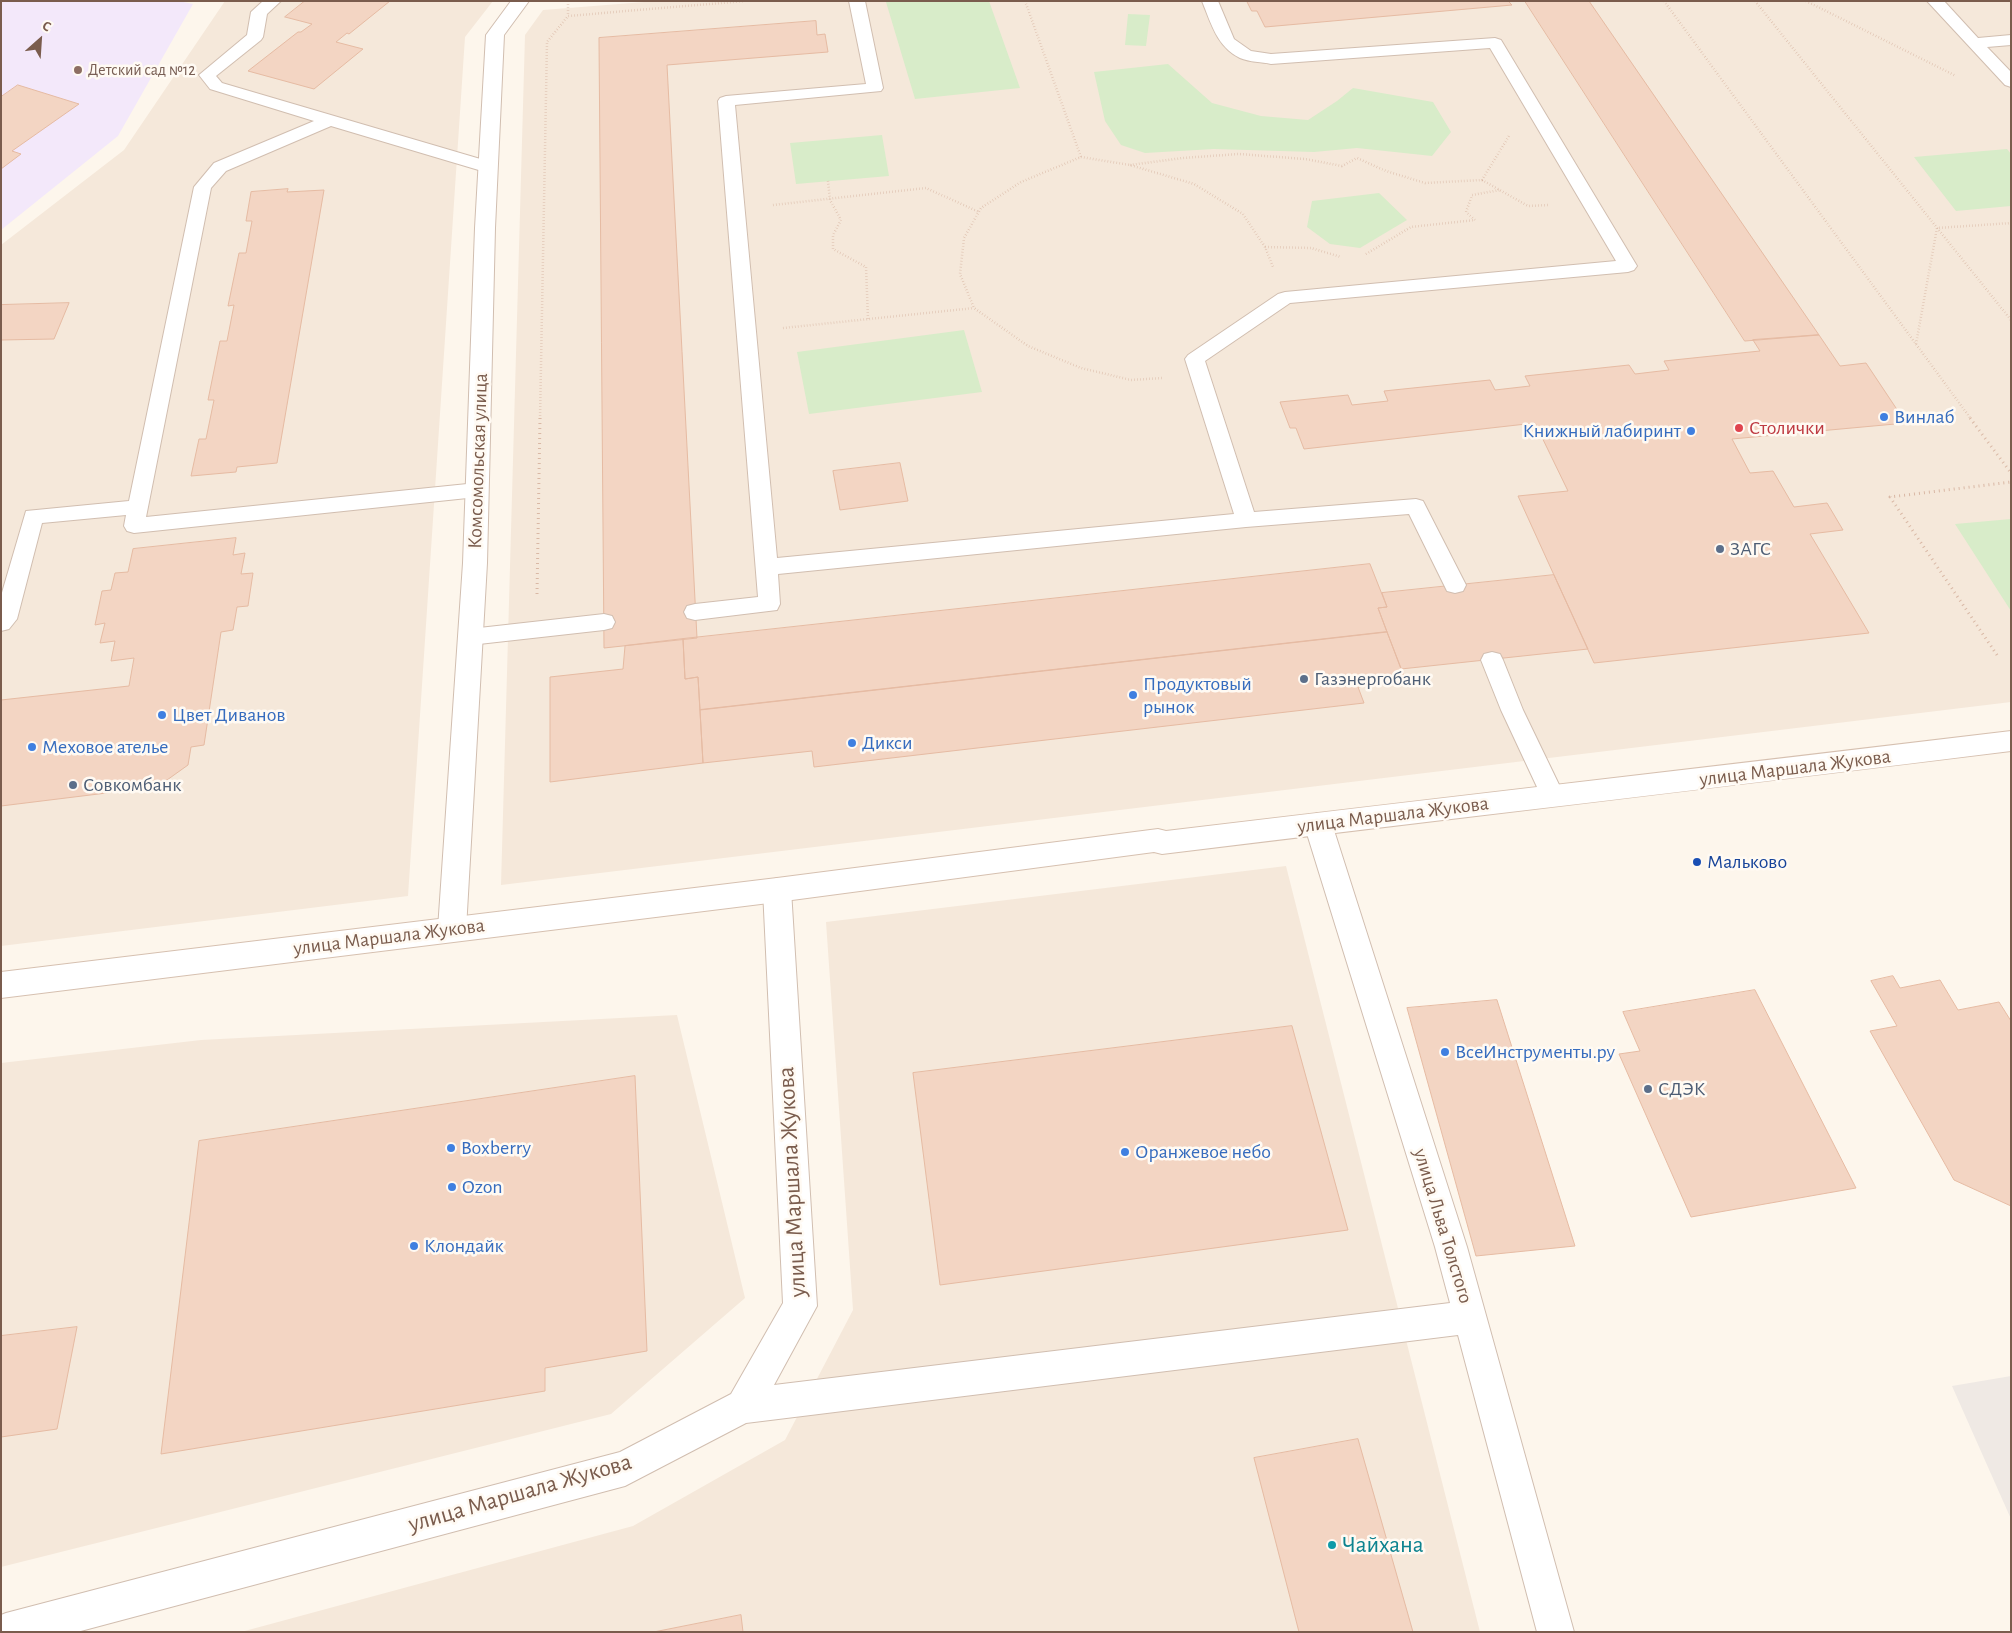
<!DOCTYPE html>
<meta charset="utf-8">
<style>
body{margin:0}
#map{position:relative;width:2012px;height:1633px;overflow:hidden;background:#fdf6ec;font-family:"Alegreya Sans",sans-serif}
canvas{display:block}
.frame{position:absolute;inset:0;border:2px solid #7a5c4d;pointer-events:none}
.north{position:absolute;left:15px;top:15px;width:50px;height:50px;-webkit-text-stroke:4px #fffaf3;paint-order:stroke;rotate:26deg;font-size:14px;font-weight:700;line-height:20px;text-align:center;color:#7a5c4d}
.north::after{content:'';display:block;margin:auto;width:18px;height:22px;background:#7a5c4d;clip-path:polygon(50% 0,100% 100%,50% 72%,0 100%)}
</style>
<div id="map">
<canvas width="2012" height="1633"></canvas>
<div class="frame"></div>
<div class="north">С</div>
</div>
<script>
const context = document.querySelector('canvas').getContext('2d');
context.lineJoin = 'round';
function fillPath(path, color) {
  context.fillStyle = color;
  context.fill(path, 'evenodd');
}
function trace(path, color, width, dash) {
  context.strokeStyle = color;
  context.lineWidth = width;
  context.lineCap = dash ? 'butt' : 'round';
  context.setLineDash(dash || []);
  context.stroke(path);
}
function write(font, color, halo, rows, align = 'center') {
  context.font = font + ' "Alegreya Sans",sans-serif';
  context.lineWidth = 5;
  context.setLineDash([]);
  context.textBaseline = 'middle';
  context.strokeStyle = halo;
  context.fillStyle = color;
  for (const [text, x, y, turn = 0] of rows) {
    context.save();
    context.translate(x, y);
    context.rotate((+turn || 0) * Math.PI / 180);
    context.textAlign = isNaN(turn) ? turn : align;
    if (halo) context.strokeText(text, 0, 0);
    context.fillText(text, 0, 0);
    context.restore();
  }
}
const residential = new Path2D(`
 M225,1H493L465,37L408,896L1,946V245L124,150Z
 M657,1H2011V702L501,885L525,35L543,10Z
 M1286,866L1480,1632H241L633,1526L785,1440L853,1310L826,922Z
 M677,1015L745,1298L611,1414L1,1567V1063L201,1040Z`);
const industrial = new Path2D(`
 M2011,1376V1519L1952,1386Z`);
const education = new Path2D(`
 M1,1H179L193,4L118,136L1,230Z`);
const green = new Path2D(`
 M894,1H989L1020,88L915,99L886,2Z
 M1128,14L1150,15L1146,46L1125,45Z
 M1168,64L1212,103L1261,116L1308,120L1337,101L1353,88L1433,102L1451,132L1432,156L1357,148L1314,152L1214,149L1145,153L1121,145L1105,121L1094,72Z
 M882,135L889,176L796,184L790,143Z
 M2007,149L2011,154V206L1956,211L1914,157Z
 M1379,193L1407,220L1360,248L1330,244L1307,227L1312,201Z
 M964,330L982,392L809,414L797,352Z
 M2011,519V611L1955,524Z`);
const building = new Path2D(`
 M305,1H390L349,34L347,33L336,42L363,49L314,89L248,71L298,32H301L312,24L285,17Z
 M1247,1H1513L1509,2L1512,5L1265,27L1257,11H1252Z
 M1525,1H1589L1819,335L1745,341Z
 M816,21L817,35L825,34L828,52L667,65L697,638L604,648L599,38Z
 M18,85L79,104L12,151L21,154L1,169V97Z
 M288,189L287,192L324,190L277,463L237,467L236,472L191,476L199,439H206L214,400H208L220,341H227L234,305L228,306L239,253H246L252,221H246L251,192Z
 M69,303L54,339L1,340V305Z
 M1819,335L1840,366L1866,363L1906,423L1732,439L1750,473L1773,471L1794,507L1827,503L1843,530L1810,534L1869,633L1594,663L1518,496L1568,491L1535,423L1304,449L1296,428H1290L1280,402L1348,395L1352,405L1388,401L1384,391L1490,380L1495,390L1530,386L1525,376L1629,365L1635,374L1669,370L1664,361L1760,351L1753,340Z
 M900,463L908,501L840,510L833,471Z
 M236,538L233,555L245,553L241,574L253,573L248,606L237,607L233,630L221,632L204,745L191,747L188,765L167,780L141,783L139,789L1,806V700L129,686L134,658L111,661L115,641L100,643L105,623L95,625L102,591L111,590L115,573L128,572L133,549Z
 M1370,564L1387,607L1378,608L1387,632L700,710L698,677L685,679L683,639Z
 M1554,575L1588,649L1401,669L1378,608L1387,607L1382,593Z
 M1387,632L1406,681L1358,687L1364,703L814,767L812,751L703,763L700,710Z
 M683,639L685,679L698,677L703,763L550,782V677L623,669L625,646Z
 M1893,976L1900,988L1940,980L1958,1010L1999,1002L2011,1021V1206L1954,1180L1870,1031L1897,1026L1871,981Z
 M1755,990L1856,1188L1691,1217L1619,1054L1640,1051L1623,1012Z
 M1497,1000L1575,1246L1476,1256L1407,1008Z
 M1292,1026L1348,1230L940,1285L913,1073Z
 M635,1076L647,1351L545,1368V1391L161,1454L199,1141Z
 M77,1327L57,1429L1,1437V1336Z
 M1358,1439L1413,1632H1299L1254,1458Z
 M741,1615L743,1632H654Z`);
const pathFar1 = new Path2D(`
 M568,1V16
 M1025,1L1081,157L1021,182L981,208L964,238L960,274L974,308L1028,346L1081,368L1131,380L1162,378
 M1664,1L1971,419
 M1755,1L2011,320
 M1806,1L1956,76
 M1081,157L1130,165L1194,184L1243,214L1265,247L1273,267
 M1130,165L1183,158L1239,154L1305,159L1342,166L1357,158L1386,171L1425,183L1482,180L1509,136
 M1482,180L1528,206L1549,205
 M828,181L830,200L841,220L833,235V249L866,267L868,319
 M773,205L926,188L979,212
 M1265,247L1311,248L1341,257
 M1366,254L1411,227L1475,220L1466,212L1472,195L1500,190
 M783,328L974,308
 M1916,344L1937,228L2011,223
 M540,419L547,42L568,16L744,1`);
const path = new Path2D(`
 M1970,418L2011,473
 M537,594L540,418
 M1997,655L1890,497L2011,482`);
const service = new Path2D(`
 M263,1H281L267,14L263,37L261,40L216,76L222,83L494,163L497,167L494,171L488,172L482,171L331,126L226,171L211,188L146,517L477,483L484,485L487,490L484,495L477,497L134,533L127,531L124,526L126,515L42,523L17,619L9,629L1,631V596L26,511L129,501L194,187L214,163L314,121L210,89L199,75L247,35L251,12Z
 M849,1H865L883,88L881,91L735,105L777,558L1234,514L1185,359L1188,355L1278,294L1285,292L1616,261L1490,48L1271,64C1262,62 1249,62 1240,58C1217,47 1211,23 1202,1H1218L1234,39L1251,51L1271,54L1495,38L1501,40L1637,266L1634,270L1628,272L1290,303L1205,361L1254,512L1416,499L1423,501L1466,585L1463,591L1455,593L1447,591L1409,514L1246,527L778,574L780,604L777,610L695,620L687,618L684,612L687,606L695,604L758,597L718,101L720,98L726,96L866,84Z
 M1927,1H1944L1978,38L2011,35V45L1987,47L2011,72V87L2005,85Z
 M604,614L612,616L615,622L612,628L604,630L470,645L462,643L459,637L462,631L470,629Z
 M1492,652L1500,654L1503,660L1523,710L1564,795L1560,802L1552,804L1544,802L1501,710L1481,660L1484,654Z`);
const minor = new Path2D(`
 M511,1H529L504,35L495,228L487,563L466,929L462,938L452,941L442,938L438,929L463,563L475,228L486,35Z
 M1318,813L1328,816L1332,824L1467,1247L1574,1632H1537L1458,1335L746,1423L625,1486L77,1632H1V1615L6,1613L620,1452L731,1394L783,1303L763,890L767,882L777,878L787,882L791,890L817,1306L774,1385L1450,1303L1435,1247L1304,824L1308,816Z`);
const secondary = new Path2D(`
 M2011,731V751C1728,787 1445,819 1162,854L1154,852L777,902L1,998V972L777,878L1158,829L1166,831C1447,797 1729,765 2011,731Z`);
const markers = [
 [78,70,5,"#8d6e63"],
 [1884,417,5,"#3f7fe0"],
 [1739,428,5,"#e0444e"],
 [1691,431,5,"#3f7fe0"],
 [1720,549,5,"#5c6f8a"],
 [1304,679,5,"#5c6f8a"],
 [1133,695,5,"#3f7fe0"],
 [162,715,5,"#3f7fe0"],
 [852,743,5,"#3f7fe0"],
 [32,747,5,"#3f7fe0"],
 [73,785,5,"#5c6f8a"],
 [1697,862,5,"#1a4fb4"],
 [1445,1052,5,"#3f7fe0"],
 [1648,1089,5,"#5c6f8a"],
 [451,1148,5,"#3f7fe0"],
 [1125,1152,5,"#3f7fe0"],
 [452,1187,5,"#3f7fe0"],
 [414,1246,5,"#3f7fe0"],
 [1332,1545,5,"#0f9aa8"]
];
const farEducationnames = [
 ["Детский сад №12",88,70]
];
const shopNames = [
 ["Винлаб",1894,417],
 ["Книжный лабиринт",1681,431,"right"],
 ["Продуктовый",1143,684],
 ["рынок",1143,707],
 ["Цвет Диванов",172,715],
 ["Дикси",862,743],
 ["Меховое ателье",42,747],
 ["ВсеИнструменты.ру",1455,1052],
 ["Boxberry",461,1148],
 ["Оранжевое небо",1135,1152],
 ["Ozon",462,1187],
 ["Клондайк",424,1246]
];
const healthNames = [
 ["Столички",1749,428]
];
const streetNames = [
 ["Комсомольская улица",478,461,-88],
 ["улица Маршала Жукова",1795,768,-7],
 ["улица Маршала Жукова",1393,815,-7],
 ["улица Маршала Жукова",389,937,-7],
 ["улица Льва Толстого",1443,1226,73]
];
const serviceNames = [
 ["ЗАГС",1730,549],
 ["Газэнергобанк",1314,679],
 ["Совкомбанк",83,785],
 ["СДЭК",1658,1089]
];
const transitNames = [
 ["Мальково",1707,862]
];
const nearStreetnames = [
 ["улица Маршала Жукова",792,1182,-93],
 ["улица Маршала Жукова",520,1493,-16]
];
const nearCulturenames = [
 ["Чайхана",1342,1545]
];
fillPath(residential, '#f5e8da');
fillPath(industrial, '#efe9e4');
fillPath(education, '#f3e8fa');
fillPath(green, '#d8ecc9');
fillPath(building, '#f3d5c3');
trace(building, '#e6bba3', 1);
trace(service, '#d1beb0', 2);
trace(minor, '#d1beb0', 2);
trace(secondary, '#d6c0b0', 2);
trace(pathFar1, '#d9b8a5', 2.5, [0.5, 2.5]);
trace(path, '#d9b8a5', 3, [1, 4]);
fillPath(service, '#fff');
fillPath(minor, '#fff');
fillPath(secondary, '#fff');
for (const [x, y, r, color] of markers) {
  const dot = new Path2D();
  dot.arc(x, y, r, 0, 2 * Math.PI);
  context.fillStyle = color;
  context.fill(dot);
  trace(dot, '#fffaf3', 2);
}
write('16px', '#785e54', '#fffaf3', farEducationnames, 'left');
write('20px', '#366cbe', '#fffaf3', shopNames, 'left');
write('20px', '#be3a42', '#fffaf3', healthNames, 'left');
write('20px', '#7a5c4d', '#fffaf3', streetNames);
write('20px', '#4e5e75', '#fffaf3', serviceNames, 'left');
write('20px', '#164399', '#fffaf3', transitNames, 'left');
write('24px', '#7a5c4d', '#fffaf3', nearStreetnames);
write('24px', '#0d838f', '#fffaf3', nearCulturenames, 'left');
</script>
